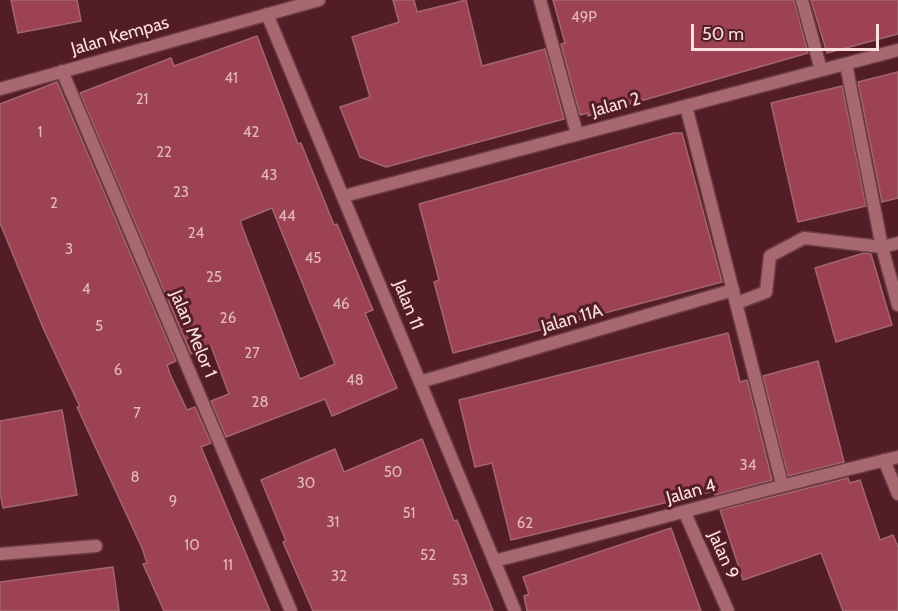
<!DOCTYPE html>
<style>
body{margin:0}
#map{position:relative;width:898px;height:611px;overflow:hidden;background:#531d27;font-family:Cabin,sans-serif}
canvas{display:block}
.scale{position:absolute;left:691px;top:24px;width:188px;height:27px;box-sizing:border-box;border:3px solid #fadee0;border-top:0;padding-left:8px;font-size:18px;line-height:21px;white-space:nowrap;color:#fadee0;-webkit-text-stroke:4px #531d27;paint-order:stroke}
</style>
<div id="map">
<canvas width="898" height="611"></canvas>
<div class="scale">50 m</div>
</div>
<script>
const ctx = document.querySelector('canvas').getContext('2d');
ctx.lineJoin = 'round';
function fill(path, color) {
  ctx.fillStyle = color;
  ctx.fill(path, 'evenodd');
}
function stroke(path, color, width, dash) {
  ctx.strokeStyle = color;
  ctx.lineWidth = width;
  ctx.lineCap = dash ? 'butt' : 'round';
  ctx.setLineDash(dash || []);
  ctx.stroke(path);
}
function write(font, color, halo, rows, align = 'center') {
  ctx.font = font + ' Cabin,sans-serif';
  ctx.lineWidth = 6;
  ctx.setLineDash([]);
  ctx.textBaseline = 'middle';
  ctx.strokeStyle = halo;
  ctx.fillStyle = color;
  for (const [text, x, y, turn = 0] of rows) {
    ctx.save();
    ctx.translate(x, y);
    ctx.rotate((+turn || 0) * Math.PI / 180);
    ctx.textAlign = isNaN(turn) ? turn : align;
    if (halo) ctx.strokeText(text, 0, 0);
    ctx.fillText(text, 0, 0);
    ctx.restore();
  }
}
const building = new Path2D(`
 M11 0H77L81 21 18 33Z
 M393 0H414L417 12 466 0 482 66 545 49 564 119 386 167 360 157 340 107 370 97 352 37 399 22Z
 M553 0H794L808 53 588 116V113L580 115 561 44 565 43Z
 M811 0H898V34L827 53Z
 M257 36 298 144 301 143 334 225 337 224 373 310 365 313 397 388 332 416 325 399 226 437 211 401 229 394 211 346 191 354 80 93 171 58 174 66ZM272 208 335 364 300 379 240 221Z
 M898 72V198L882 202 858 82Z
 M57 82 176 361 167 365 170 374 187 410 195 407 211 443 201 447 270 611H164L143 564 147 563 142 548 77 407H80L44 330 0 223V104Z
 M842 86 866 206 798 222 771 103Z
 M674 133H682L722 282 453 353 434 282 439 280 419 204Z
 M864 253 871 254 892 325 836 342 815 268Z
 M728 333 740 382 747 380 772 480 715 495 714 491 511 540 492 463 475 467 459 400Z
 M818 361 844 462 788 476 763 376Z
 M62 410 77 495 3 508 0 493V421Z
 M422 439 454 521 457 520 493 611H313L283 542 286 541 261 480 335 449 344 472Z
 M848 478 850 483 860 480 880 540 893 535 898 547V611H843L821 553 743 580 720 510Z
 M671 528 701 611H527L524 596 529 594 523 577Z
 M113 567 119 611H0V582Z`);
const lane = new Path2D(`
 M540 0 577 134
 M802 0 821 70
 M846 64 882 247 898 305
 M686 106 782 484
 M737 303 766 292 770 256 804 238 882 247`);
const street = new Path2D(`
 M267 14 515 611
 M62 71 291 611
 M0 89 319 0
 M344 196 898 50
 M882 247 898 243
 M420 382 733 290
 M884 460 898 494
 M685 513 728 611
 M0 554 96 546
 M494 561C629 527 763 489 898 457`);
const numberNames = [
 ["49P",584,18],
 ["41",231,79],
 ["21",142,100],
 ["1",40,133],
 ["42",251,133],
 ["22",164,153],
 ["43",269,176],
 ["23",181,193],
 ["2",54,204],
 ["44",287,217],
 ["24",196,234],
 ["3",69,250],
 ["45",313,259],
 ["25",214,278],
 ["4",86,290],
 ["46",341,305],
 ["26",228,319],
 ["5",99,327],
 ["27",252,354],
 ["6",118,371],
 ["48",355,381],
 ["28",260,403],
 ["7",137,414],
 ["34",748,466],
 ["50",393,473],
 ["8",135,478],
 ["30",306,484],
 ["9",173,502],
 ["51",409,514],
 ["31",333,523],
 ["62",525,524],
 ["10",192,546],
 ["52",428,556],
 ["11",228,566],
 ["32",339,577],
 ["53",460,581]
];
const streetNames = [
 ["Jalan Kempas",120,36,-16],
 ["Jalan 2",616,105,-15],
 ["Jalan 11",408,305,68],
 ["Jalan 11A",572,319,-16],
 ["Jalan Melor 1",193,334,67],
 ["Jalan 4",691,492,-16],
 ["Jalan 9",723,555,66]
];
fill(building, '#9d4252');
stroke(building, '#a3666e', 1.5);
stroke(lane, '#6e3c45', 15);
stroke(street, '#6e3c45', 15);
stroke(lane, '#a86870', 12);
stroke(street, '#a86870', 12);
write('15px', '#e3b7bc', null, numberNames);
write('18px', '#fadee0', '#531d27', streetNames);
</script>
